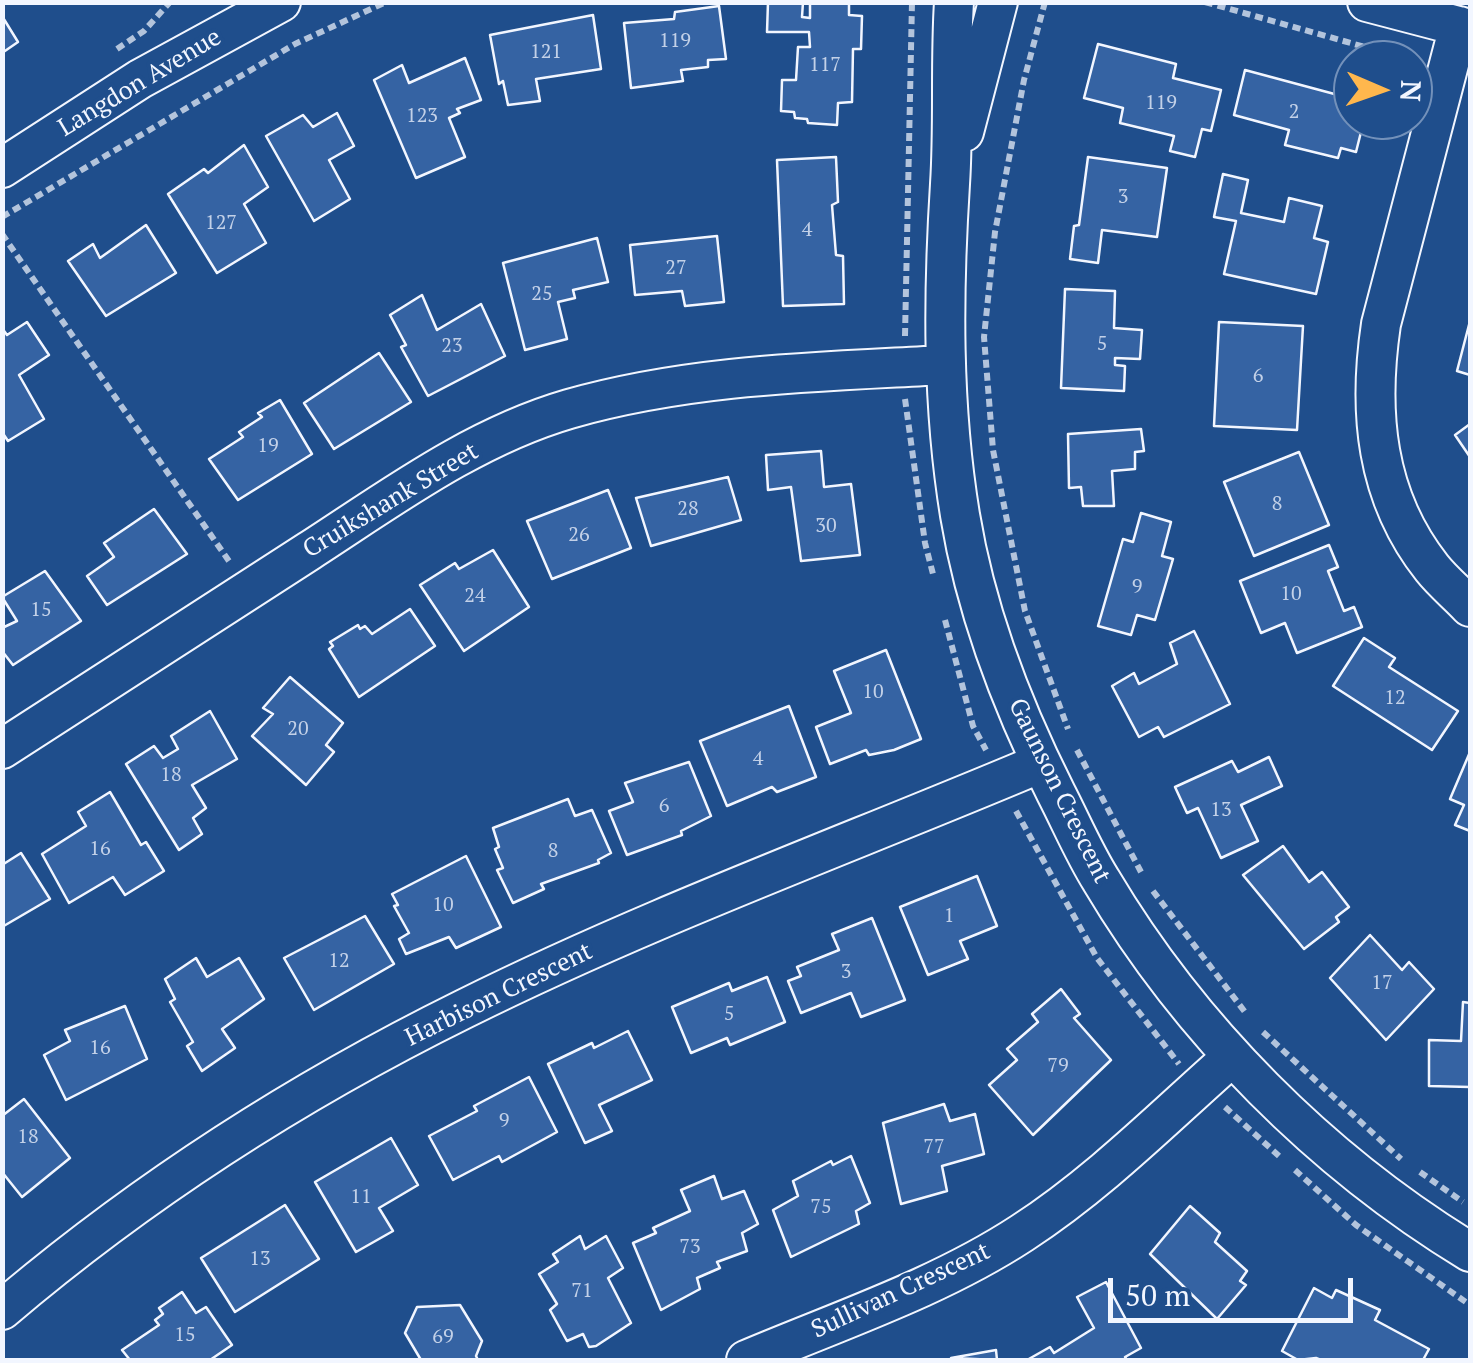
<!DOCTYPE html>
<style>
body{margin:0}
#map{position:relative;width:1473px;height:1363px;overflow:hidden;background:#1f4e8c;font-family:"PT Serif",serif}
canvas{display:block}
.frame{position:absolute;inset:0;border:5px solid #f2f6ff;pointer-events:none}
.north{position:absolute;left:1333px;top:40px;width:100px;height:100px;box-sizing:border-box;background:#1f4e8c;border:2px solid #7391ba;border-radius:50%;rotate:92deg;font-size:28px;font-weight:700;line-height:40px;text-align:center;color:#f2f6ff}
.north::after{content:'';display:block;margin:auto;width:35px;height:45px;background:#ffb74d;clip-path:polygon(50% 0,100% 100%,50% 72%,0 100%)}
.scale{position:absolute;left:1108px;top:1278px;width:245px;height:45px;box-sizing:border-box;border:5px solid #f2f6ff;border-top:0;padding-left:12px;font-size:30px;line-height:35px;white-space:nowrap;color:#f2f6ff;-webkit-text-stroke:8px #1f4e8c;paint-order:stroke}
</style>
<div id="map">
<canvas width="1473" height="1363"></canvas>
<div class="frame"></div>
<div class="north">N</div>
<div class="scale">50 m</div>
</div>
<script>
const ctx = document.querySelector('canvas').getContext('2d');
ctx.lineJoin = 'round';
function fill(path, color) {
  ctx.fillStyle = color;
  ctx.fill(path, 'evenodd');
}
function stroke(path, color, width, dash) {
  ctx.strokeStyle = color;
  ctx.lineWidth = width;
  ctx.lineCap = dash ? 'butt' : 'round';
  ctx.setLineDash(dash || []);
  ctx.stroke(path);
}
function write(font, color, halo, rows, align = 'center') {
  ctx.font = font + ' "PT Serif",serif';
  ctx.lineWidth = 8;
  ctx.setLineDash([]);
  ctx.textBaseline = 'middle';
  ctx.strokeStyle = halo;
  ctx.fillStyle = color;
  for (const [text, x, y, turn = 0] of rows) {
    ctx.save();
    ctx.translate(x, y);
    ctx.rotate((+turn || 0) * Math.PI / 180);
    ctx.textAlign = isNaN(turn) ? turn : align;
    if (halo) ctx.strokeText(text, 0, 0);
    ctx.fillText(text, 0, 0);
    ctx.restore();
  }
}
const building = new Path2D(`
 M768 2H803L802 17 810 18V2H849V15L862 16 861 49H853L852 102 838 103 837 125 808 123 807 119 795 118 794 112 781 111 782 80H796L798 47H810L809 32H767Z
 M719 6 726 59 708 60V67L681 70 683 81 631 88 624 23 674 19 675 12Z
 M593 15 601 69 536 79 540 101 508 105 503 81 499 84 490 35Z
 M2 16 18 42 2 53Z
 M1098 44 1176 64 1173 78 1221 90 1211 131 1202 129 1195 157 1170 151 1174 136 1120 123 1123 108 1084 98Z
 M465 58 481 100 457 109 460 113 449 118 465 157 416 178 374 80 402 65 409 83Z
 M1245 70 1353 99V120H1364L1356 152 1341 148 1338 158 1285 145 1289 130 1234 115Z
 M337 113 354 146 329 160 350 199 314 221 266 136 303 115 313 127Z
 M244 145 268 187 244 204 266 243 217 273 168 194 204 169 208 173Z
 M836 157 838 202 832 205 836 255 843 256 844 304 783 306 777 160Z
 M1088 157 1167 168 1157 237 1102 230 1098 263 1070 259 1074 226 1079 225Z
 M1223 174 1248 180 1241 213 1284 222 1289 198 1322 206 1314 238 1328 242 1316 294 1224 274 1236 221 1214 217Z
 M146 225 176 273 106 316 68 261 93 244 100 258Z
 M717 236 724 302 685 306 682 291 635 295 630 245Z
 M597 238 608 282 573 290 575 298 558 302 567 339 525 350 503 263Z
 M1065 289 1115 291 1114 328 1142 330 1140 359 1115 358V365L1125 366 1124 391 1061 388Z
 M422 295 437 330 481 304 505 356 428 396 401 347 406 345 390 315Z
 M1470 321V375L1457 371Z
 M27 322 49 355 19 375 44 419 8 441 2 432V328L7 335Z
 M1219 322 1303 326 1297 430 1214 426Z
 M379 353 411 402 334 449 304 403Z
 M280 400 312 454 238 500 209 459 243 437 239 432 262 417 258 413Z
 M1470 424V457L1455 435Z
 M1141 429 1144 451 1135 452V469L1112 471 1114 506H1083L1081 487 1069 488 1068 434Z
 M821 451 824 487 851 484 860 555 801 561 791 487 768 490 766 455Z
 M1299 452 1329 525 1254 556 1224 482Z
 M728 477 741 520 651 546 636 498Z
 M608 490 631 548 552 579 527 521Z
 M154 509 187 554 107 605 87 576 114 557 104 543Z
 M1141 513 1171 522 1162 556 1173 559 1155 620 1137 615 1131 635 1098 626 1123 539 1133 542Z
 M1329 545 1338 567 1328 571 1344 611 1354 607 1362 627 1297 653 1285 623 1261 633 1240 581Z
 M493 550 529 607 464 651 420 585 455 563 459 569Z
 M45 571 81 621 13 665 2 651V628L17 621 2 597Z
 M410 609 435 646 359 697 329 649 333 646 330 642 358 625 360 629 365 626 372 634Z
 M1194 631 1230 704 1164 737 1158 727 1139 737 1112 686 1134 673 1139 684 1177 664 1170 643Z
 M1364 638 1395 658 1389 667 1458 711 1432 750 1333 686Z
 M886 650 921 739 894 750 869 755 866 750 830 764 816 727 851 713 834 671Z
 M290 677 343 723 326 745 334 752 306 785 252 736 273 714 263 708Z
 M789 706 816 777 777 792 772 787 727 806 700 741Z
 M210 711 237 759 192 785 206 808 193 818 202 834 179 850 126 764 154 746 163 758 178 749 171 736Z
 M1470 752V831L1455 825 1464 805 1450 799Z
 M1269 757 1282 786 1241 805 1258 841 1221 858 1198 808 1187 813 1175 787 1232 761 1238 772Z
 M689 762 711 816 681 831 682 835 627 855 609 811 633 802 625 783Z
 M110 792 141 845 146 842 164 871 125 895 113 877 69 903 42 854 86 826 78 812Z
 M568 799 575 816 592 810 611 853 598 860 599 863 541 884 544 889 513 903 497 870 503 868 495 849 499 847 493 828Z
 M1283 846 1309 882 1322 872 1349 907 1336 917 1339 922 1304 949 1243 875Z
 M21 853 50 899 2 927V865Z
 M466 856 501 927 456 948 449 937 406 954 399 939 409 933 394 906 398 905 392 894Z
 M977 876 997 926 960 941 968 959 928 975 900 907Z
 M365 916 394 964 314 1010 284 958Z
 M872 918 905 1000 861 1017 851 993 801 1013 788 981 801 976 797 967 839 950 832 934Z
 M1370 935 1402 970 1409 962 1434 989 1386 1040 1330 978Z
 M196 958 207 977 239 958 264 999 222 1029 235 1048 202 1071 187 1046 193 1042 170 1002 175 999 165 979Z
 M767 977 785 1022 730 1045 727 1038 691 1053 672 1007 729 983 732 991Z
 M1061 989 1080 1014 1074 1018 1111 1060 1033 1135 989 1085 1017 1060 1007 1049 1038 1022 1032 1014Z
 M1463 1002 1470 1003V1087L1429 1086V1040L1461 1041Z
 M125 1006 147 1059 66 1100 44 1055 70 1041 65 1030Z
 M628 1031 652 1080 599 1105 612 1131 585 1143 548 1064 592 1043 594 1048Z
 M529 1077 557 1132 502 1162 499 1156 453 1180 429 1136 477 1111 474 1106Z
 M24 1099 70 1158 22 1197 2 1172V1116Z
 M944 1104 950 1121 975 1114 984 1154 942 1166 947 1191 901 1204 883 1123Z
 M391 1138 418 1185 379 1208 393 1231 356 1252 315 1182Z
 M851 1156 870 1203 856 1211 859 1224 791 1257 773 1210 798 1196 793 1181 831 1161 833 1165Z
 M714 1176 722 1199 744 1191 758 1224 742 1233 747 1251 717 1262 720 1268 697 1278 700 1289 661 1310 633 1243 656 1233 653 1228 690 1211 681 1190Z
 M285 1205 319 1259 235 1312 201 1258Z
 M1190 1206 1220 1233 1215 1242 1247 1271 1240 1281 1246 1285 1217 1319 1150 1254Z
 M580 1236 585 1249 606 1236 623 1268 608 1278 631 1323 596 1346 589 1347 583 1334 567 1341 550 1310 557 1304 539 1274 558 1262 553 1254Z
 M1106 1282 1141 1348 1125 1357 1127 1360H1027L1050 1347 1054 1353 1094 1328 1077 1297Z
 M1314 1288 1332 1298 1336 1290 1380 1310 1375 1320 1429 1349 1423 1360H1321L1316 1358 1298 1360 1282 1351Z
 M182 1292 196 1313 206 1307 232 1345 210 1360H130L122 1350 159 1325 155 1320 163 1314 159 1308Z
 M460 1305 482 1341 476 1356 478 1360H421L405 1333 417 1307Z
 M996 1350 997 1360 951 1358Z`);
const path = new Path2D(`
 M1045 2 1024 80 995 232 984 337 993 450 1025 611 1068 729
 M1205 2 1411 60
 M117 49 144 31 170 2
 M2 217 295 44 386 2
 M2 234 231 564
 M905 336 912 2
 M905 399 925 543 934 578
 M945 620 973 726 986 750
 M1077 750 1141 872
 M1016 811 1097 958 1179 1064
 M1153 891 1245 1012
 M1263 1032 1401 1159
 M1225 1107 1279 1156
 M1295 1170 1356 1225 1470 1305
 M1420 1172 1463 1202`);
const minor = new Path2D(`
 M954 2C950 63 954 123 950 184 943 295 942 405 960 515 976 612 1012 706 1056 793 1071 822 1084 853 1101 880 1190 1030 1322 1162 1470 1252
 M1367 2 1470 29
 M1459 26 1381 324C1368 411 1375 496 1432 568 1443 582 1458 594 1470 607
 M964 132 998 2
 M2 168 140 79 281 2
 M2 749C105 683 207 617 309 551 391 498 473 437 569 409 692 374 818 372 945 365
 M2 1310C142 1191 300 1090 464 1009 651 916 849 844 1041 763
 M746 1360C838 1321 938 1288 1022 1233 1099 1183 1164 1117 1232 1057`);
const numberNames = [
 ["119",675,41],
 ["121",546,52],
 ["117",825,65],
 ["119",1161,103],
 ["2",1294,112],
 ["123",422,116],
 ["3",1123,197],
 ["127",221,223],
 ["4",807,230],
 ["27",676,268],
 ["25",542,294],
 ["5",1102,344],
 ["23",452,346],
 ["6",1258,376],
 ["19",268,446],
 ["8",1277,504],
 ["28",688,509],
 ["30",826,526],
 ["26",579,535],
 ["9",1137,587],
 ["10",1291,594],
 ["24",475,596],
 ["15",41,610],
 ["10",873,692],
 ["12",1395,698],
 ["20",298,729],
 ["4",758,759],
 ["18",171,775],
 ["6",664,806],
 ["13",1221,810],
 ["16",100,849],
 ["8",553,851],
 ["10",443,905],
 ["1",949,916],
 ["12",339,961],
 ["3",846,972],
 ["17",1382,983],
 ["5",729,1014],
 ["16",100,1048],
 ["79",1058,1066],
 ["9",504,1121],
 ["18",28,1137],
 ["77",934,1147],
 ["11",361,1197],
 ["75",821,1207],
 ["73",690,1247],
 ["13",260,1259],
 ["71",582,1291],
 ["15",185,1335],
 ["69",443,1337]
];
const streetNames = [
 ["Langdon Avenue",140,83,-31],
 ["Cruikshank Street",391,501,-31],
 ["Gaunson Crescent",1059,791,64],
 ["Harbison Crescent",499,995,-26],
 ["Sullivan Crescent",901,1291,-25]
];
fill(building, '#3563a3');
stroke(building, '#f2f6ff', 2.5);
stroke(minor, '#f2f6ff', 42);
stroke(path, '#b3c4dc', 6, [8, 5]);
stroke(minor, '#1f4e8c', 38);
write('20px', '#c3d1e8', null, numberNames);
write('25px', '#f2f6ff', '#1f4e8c', streetNames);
</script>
